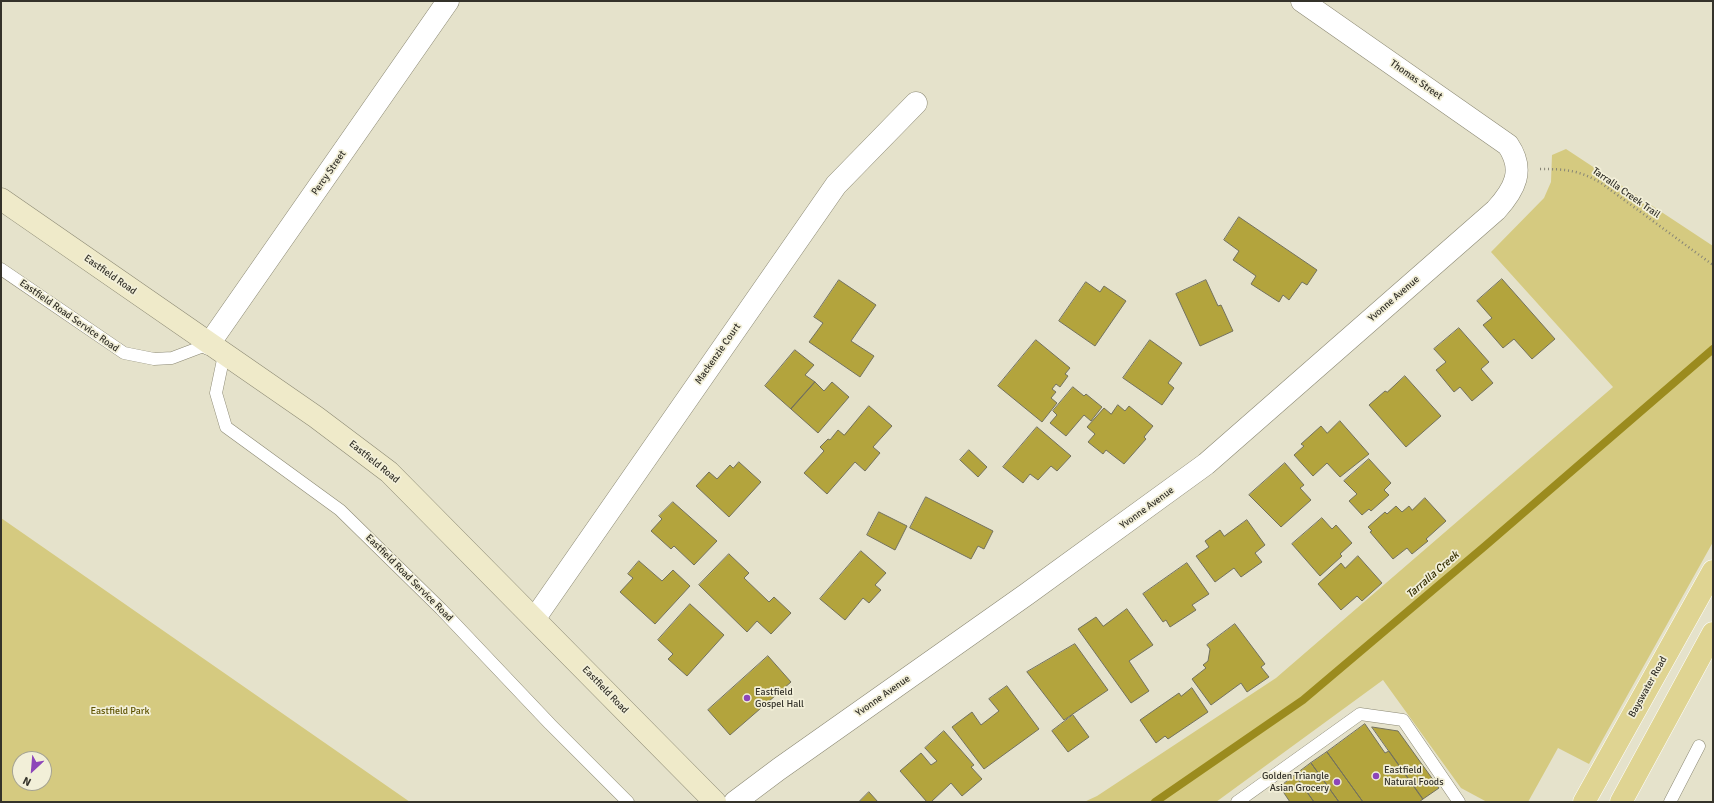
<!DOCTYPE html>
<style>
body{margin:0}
#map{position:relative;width:1714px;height:803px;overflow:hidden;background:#e5e2cb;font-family:Signika,sans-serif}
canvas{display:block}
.frame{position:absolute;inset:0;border:2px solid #34322a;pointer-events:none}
.north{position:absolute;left:12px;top:751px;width:40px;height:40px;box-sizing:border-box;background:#f2efd8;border:1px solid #a6a392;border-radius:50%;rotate:206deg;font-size:11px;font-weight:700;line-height:16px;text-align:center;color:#34322a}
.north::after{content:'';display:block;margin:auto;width:14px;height:18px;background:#8d46b9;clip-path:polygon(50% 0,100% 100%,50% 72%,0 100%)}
</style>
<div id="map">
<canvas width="1714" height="803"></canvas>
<div class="frame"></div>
<div class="north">N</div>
</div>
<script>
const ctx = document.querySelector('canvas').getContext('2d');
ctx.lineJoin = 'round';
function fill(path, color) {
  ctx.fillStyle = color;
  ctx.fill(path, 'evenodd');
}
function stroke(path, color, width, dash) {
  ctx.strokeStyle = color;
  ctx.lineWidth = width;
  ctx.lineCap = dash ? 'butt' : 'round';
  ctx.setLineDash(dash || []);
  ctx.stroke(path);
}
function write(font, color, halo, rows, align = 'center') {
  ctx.font = font + ' Signika,sans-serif';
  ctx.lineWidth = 3.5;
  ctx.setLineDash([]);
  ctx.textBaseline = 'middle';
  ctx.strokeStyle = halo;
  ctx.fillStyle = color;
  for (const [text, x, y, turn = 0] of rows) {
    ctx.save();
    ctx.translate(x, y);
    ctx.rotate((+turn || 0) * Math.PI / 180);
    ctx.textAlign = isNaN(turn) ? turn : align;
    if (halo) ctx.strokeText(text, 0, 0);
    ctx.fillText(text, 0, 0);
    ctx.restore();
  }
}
const green = new Path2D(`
 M1566 149 1713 246V542L1589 764 1558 748 1528 802H1487L1461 788 1383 680 1216 802H1084L1097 796 1276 678 1613 387 1491 252 1544 198 1551 182 1552 155Z
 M1 518 410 802H1ZM20 759H44V783H20Z`);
const stream = new Path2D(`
 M1155 802 1303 700 1485 546 1713 349`);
const building = new Path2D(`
 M1239 217 1317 270 1307 285 1302 282 1289 300 1283 295 1279 302 1251 284 1256 276 1233 260 1239 251 1224 240Z
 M1502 279 1555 339 1532 359 1514 339 1503 348 1483 325 1492 318 1477 301Z
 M839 280 876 305 851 341 874 356 860 377 809 342 823 323 814 317Z
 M1206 280 1218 306 1221 305 1233 331 1200 346 1176 294Z
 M1086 282 1100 292 1104 286 1126 301 1095 346 1059 321Z
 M1459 328 1489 362 1481 369 1493 383 1472 401 1460 387 1454 392 1436 370 1446 362 1434 349Z
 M1036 340 1070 368 1065 374 1068 376 1060 387 1056 384 1052 389 1056 392 1051 398 1057 403 1042 422 998 386Z
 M1150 340 1182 363 1168 383 1174 388 1162 405 1123 378Z
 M795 350 814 365 805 375 815 382 791 409 765 386Z
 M1405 376 1441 416 1406 447 1369 405 1385 391 1387 392Z
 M815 382 824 391 832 382 849 397 818 433 791 409Z
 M1073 387 1084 396 1086 394 1102 407 1091 421 1084 415 1066 436 1050 423 1057 415 1053 411Z
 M1118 405 1125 411 1129 406 1153 426 1144 437 1146 439 1124 464 1106 450 1103 454 1088 442 1095 434 1087 427 1104 408 1111 414Z
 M869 406 892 426 873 447 880 453 865 471 855 462 827 494 804 473 824 451 820 447 828 439 830 440 838 430 844 435Z
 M1340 421 1369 454 1340 477 1327 463 1313 476 1294 455 1304 446 1301 444 1321 426 1327 433Z
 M1037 427 1071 456 1057 471 1051 466 1038 480 1030 474 1023 483 1003 467Z
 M969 450 987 467 978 477 960 460Z
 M1369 459 1391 483 1384 490 1389 495 1371 511 1369 509 1362 515 1349 501 1357 494 1344 481Z
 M739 462 761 482 729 517 696 486 709 472 717 479 730 465 733 468Z
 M1285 463 1304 485 1300 488 1311 500 1281 527 1249 495Z
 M926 497 993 531 984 549 978 546 971 559 910 528Z
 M1425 498 1446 521 1426 539 1428 541 1412 554 1407 548 1393 559 1370 532 1372 531 1368 527 1385 512 1387 514 1396 506 1402 512 1409 506 1412 510Z
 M673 502 717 541 694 565 674 546 671 549 651 531 662 519 659 516Z
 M879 512 907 526 895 550 867 535Z
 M1322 518 1332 529 1336 525 1352 543 1340 554 1342 556 1320 576 1292 544Z
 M1247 520 1265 545 1255 553 1262 562 1241 577 1234 568 1215 582 1196 556 1209 547 1205 541 1220 530 1224 536Z
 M861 551 886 573 875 585 881 590 869 603 863 598 845 620 820 599Z
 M729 554 749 573 744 578 769 602 774 597 791 613 771 634 757 621 747 632 699 585Z
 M1358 556 1382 583 1362 601 1357 596 1341 610 1318 584 1341 563 1345 568Z
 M639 561 662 581 673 570 690 586 655 624 620 592 633 578 628 574Z
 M1187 563 1209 594 1192 605 1196 610 1170 627 1166 620 1163 622 1143 594Z
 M690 604 724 635 687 676 668 659 673 654 658 640Z
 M1127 609 1153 645 1129 661 1149 691 1131 703 1078 629 1096 617 1103 626Z
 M1235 624 1265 664 1261 667 1269 677 1247 692 1241 683 1211 705 1192 679 1206 668 1203 665 1208 661 1210 649 1207 645Z
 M1075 644 1108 690 1064 720 1027 672Z
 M768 656 791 682 730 735 708 710Z
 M1007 686 1039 729 984 769 952 727 972 712 981 725 999 711 989 699Z
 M1192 688 1208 712 1168 739 1165 736 1156 743 1140 720 1179 693 1181 696Z
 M1073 715 1089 737 1068 752 1052 731Z
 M1365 724 1385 753 1389 751 1423 799 1419 802H1363L1327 752Z
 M1372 727 1398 731 1439 788 1423 799Z
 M944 731 974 765 971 767 982 779 962 796 951 783 931 802H927L900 771 921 753 931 765 937 761 925 748Z
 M1327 752 1363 802H1339L1311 763Z
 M1311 763 1339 802H1314L1295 775Z
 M1295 775 1314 802H1290L1280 787Z
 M869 792 878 802H859Z`);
const path = new Path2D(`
 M1540 169C1565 169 1579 170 1601 183L1713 265`);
const service = new Path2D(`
 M1 269 124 353 154 359 172 358 209 344
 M224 355 216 393 226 427 340 510 441 609 550 724 628 802
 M1237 802 1360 714 1403 720 1459 802
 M1670 802 1699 746`);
const minor = new Path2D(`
 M209 344 448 1
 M535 618 836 185 916 103
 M735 802 779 769 1027 594 1206 464 1496 210C1515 189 1525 170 1508 145L1302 1`);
const secondary = new Path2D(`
 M1 199 316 417 389 472 715 802`);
const primary = new Path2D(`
 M1584 802 1713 571
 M1621 802 1713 633`);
const markers = [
 [747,698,4,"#8d46b9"],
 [1376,776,4,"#8d46b9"],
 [1337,782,4,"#8d46b9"]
];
const streetNames = [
 ["Thomas Street",1416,80,35],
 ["Percy Street",329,173,-55],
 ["Tarralla Creek Trail",1626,193,35],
 ["Eastfield Road",110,275,35],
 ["Yvonne Avenue",1394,299,-41],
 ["Eastfield Road Service Road",69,316,35],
 ["Mackenzie Court",718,354,-55],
 ["Eastfield Road",374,462,39],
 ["Yvonne Avenue",1147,508,-36],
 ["Eastfield Road Service Road",409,578,45],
 ["Bayswater Road",1648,687,-61],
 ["Eastfield Road",605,690,46],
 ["Yvonne Avenue",883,696,-35]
];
const poiNames = [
 ["Eastfield",755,692],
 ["Gospel Hall",755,704],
 ["Eastfield",1384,770],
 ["Natural Foods",1384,782],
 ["Golden Triangle",1329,776,"right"],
 ["Asian Grocery",1329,788,"right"]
];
const parkNames = [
 ["Eastfield Park",120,711]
];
const waterNames = [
 ["Tarralla Creek",1433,575,-41]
];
fill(green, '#d5ca80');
stroke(stream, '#9b8b1e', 8);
fill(building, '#b3a43d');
stroke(building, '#73715d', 1);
stroke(service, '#8b8873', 13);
stroke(minor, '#8b8873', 23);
stroke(secondary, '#8b8873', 23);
stroke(primary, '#fff', 23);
stroke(path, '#868475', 2.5, [1, 3]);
stroke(service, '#fff', 12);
stroke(minor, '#fff', 22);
stroke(secondary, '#efeac9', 22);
stroke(primary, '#dfd492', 22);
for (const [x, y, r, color] of markers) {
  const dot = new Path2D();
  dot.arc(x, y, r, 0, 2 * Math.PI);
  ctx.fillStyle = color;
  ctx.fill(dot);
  stroke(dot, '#f2efd8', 1.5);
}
write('10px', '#34322a', '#f2efd8', streetNames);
write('10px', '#34322a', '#f2efd8', poiNames, 'left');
write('10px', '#5e5300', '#f2efd8', parkNames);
write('italic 11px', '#352f02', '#f2efd8', waterNames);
</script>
